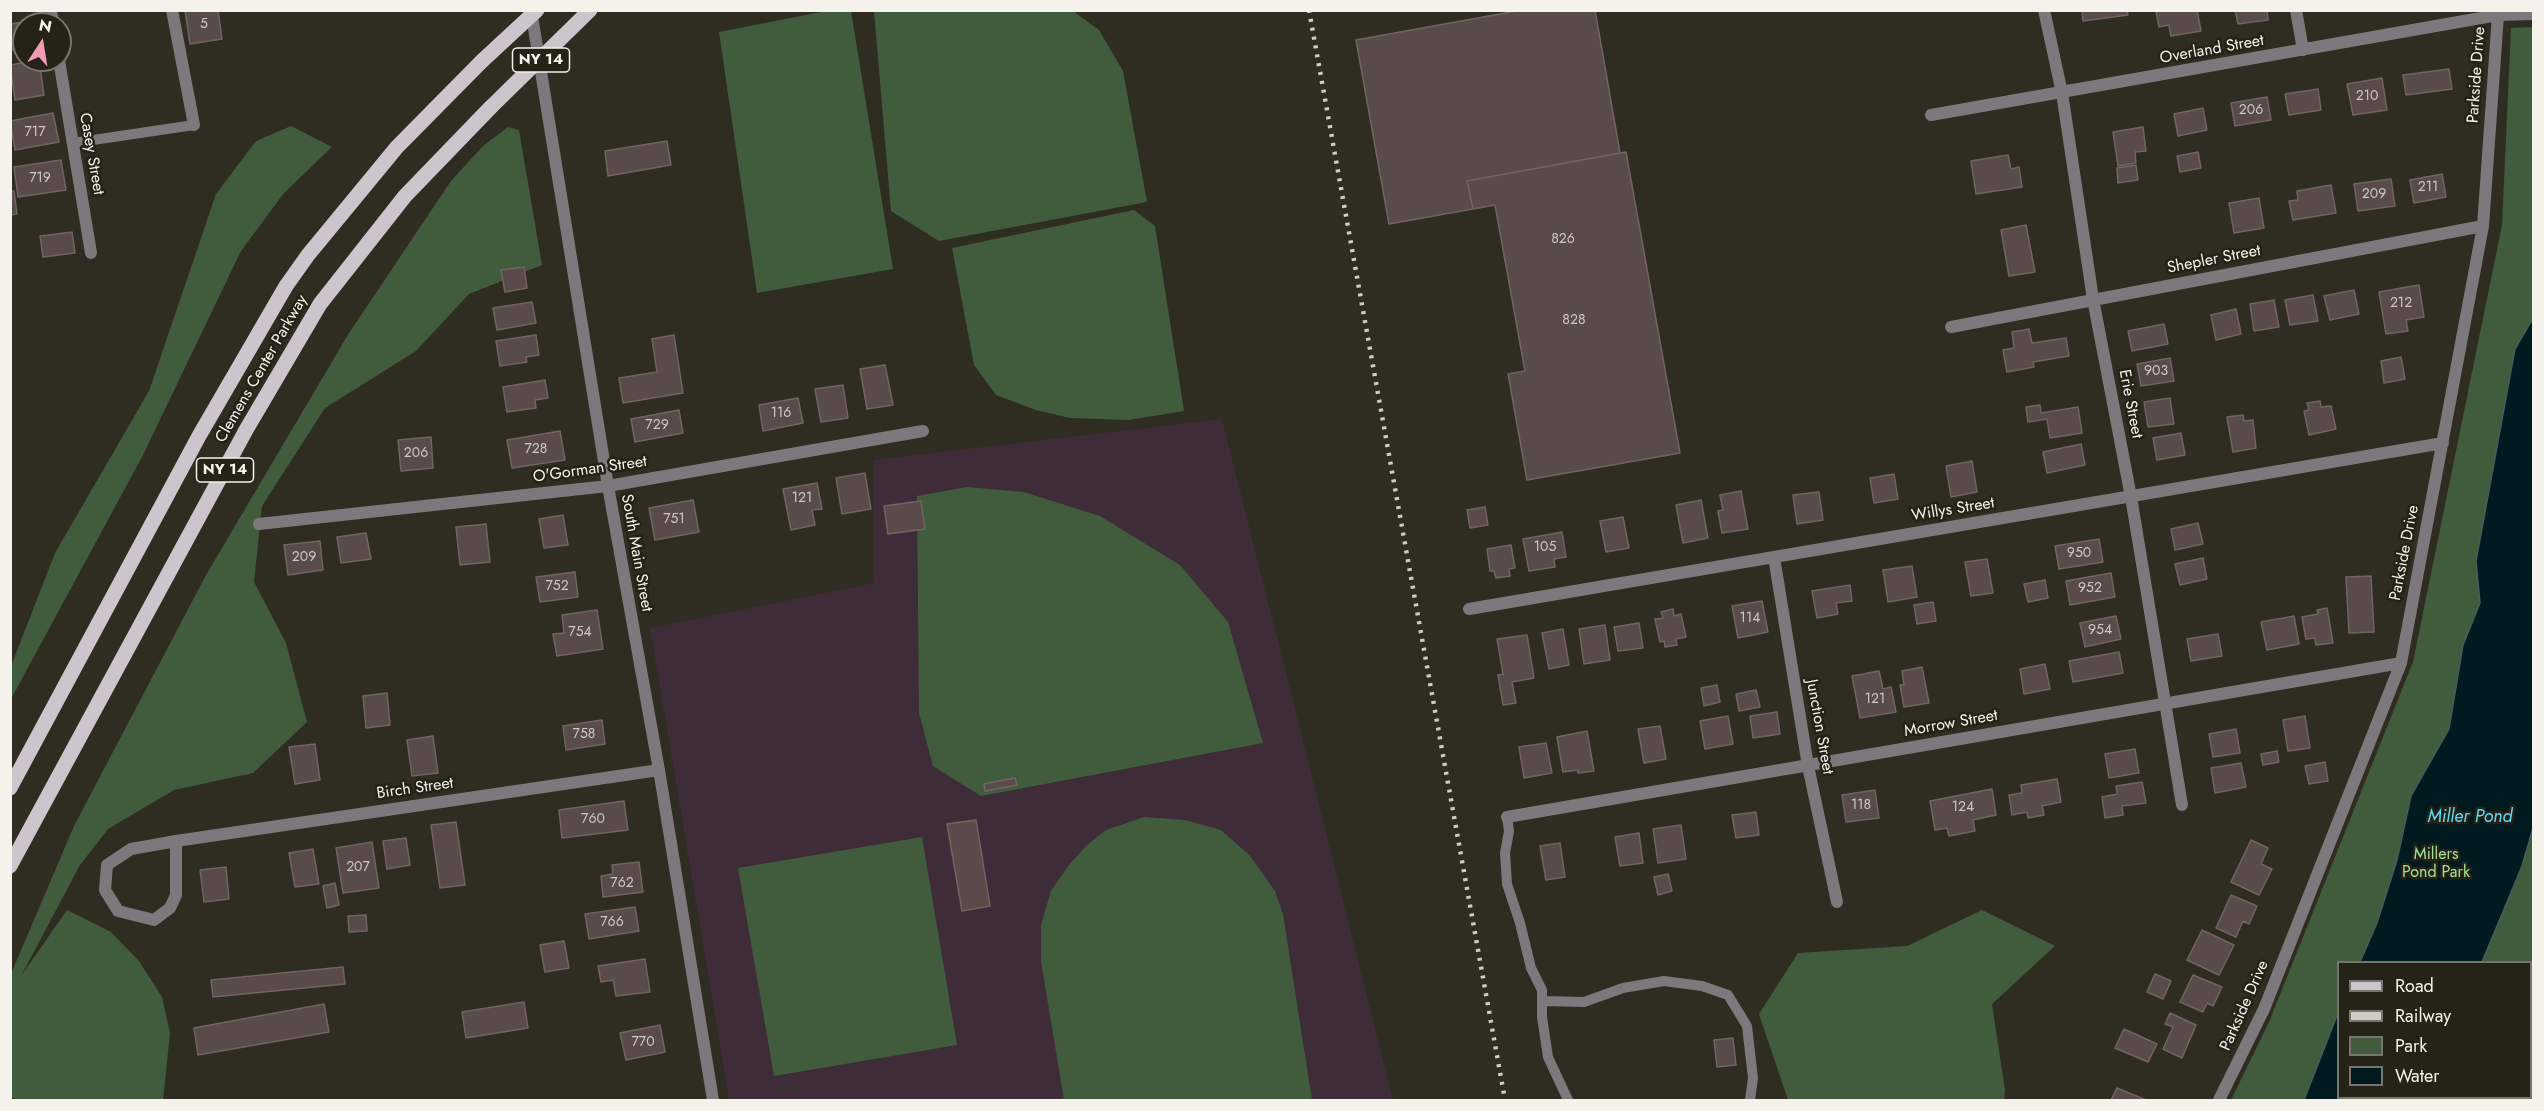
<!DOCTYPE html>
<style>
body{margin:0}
#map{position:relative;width:2544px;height:1111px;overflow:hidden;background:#2f2c22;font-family:Jost,sans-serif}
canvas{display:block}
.frame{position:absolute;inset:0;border:12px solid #f4f2eb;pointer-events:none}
.legend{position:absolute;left:2337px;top:961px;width:195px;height:138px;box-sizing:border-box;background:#252218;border:2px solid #78756c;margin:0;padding:8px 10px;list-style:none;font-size:18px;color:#f4f2eb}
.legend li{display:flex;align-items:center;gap:12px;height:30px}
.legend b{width:30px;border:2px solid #78756c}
.north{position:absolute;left:12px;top:12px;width:60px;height:60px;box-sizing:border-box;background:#252218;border:2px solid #78756c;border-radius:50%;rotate:12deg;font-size:16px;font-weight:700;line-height:24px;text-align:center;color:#f4f2eb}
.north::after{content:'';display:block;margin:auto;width:21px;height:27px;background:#f09ab5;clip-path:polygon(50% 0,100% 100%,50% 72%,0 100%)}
</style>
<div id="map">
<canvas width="2544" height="1111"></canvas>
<div class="frame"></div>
<ul class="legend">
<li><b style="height:8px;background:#cec4cc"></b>Road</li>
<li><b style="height:8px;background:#ceccc4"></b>Railway</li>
<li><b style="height:16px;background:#415c3c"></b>Park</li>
<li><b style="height:16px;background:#001a20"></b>Water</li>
</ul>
<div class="north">N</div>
</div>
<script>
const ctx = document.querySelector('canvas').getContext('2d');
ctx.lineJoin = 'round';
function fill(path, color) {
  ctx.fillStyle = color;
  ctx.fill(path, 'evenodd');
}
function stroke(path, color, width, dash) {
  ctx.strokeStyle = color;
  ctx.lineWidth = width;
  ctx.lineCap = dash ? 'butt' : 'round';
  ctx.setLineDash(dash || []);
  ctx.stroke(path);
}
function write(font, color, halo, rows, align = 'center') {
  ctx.font = font + ' Jost,sans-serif';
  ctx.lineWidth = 5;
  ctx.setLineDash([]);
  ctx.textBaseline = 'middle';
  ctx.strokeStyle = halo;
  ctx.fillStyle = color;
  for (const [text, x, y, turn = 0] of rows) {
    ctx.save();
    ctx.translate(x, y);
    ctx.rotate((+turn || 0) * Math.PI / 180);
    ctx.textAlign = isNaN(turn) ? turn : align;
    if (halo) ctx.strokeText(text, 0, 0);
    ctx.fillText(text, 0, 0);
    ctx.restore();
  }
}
const education = new Path2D(`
 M1222 419 1393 1100H729L650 628 874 583 873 460Z`);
const green = new Path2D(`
 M826 11H851L893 269 757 293 719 32Z
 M874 11H1073L1099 30 1123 71 1147 202 939 241 891 211Z
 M2533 27V1014L2531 1021 2530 962H2338V1098H2495L2493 1100H2231L2269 1022 2413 662 2502 225 2511 28Z
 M291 126 332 147 284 193 241 251 142 457 11 699V666L55 553 149 391 216 194 256 141Z
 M508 127 519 130 542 265 469 294 416 351 325 408 262 506 254 582 286 643 307 722 253 773 174 790 108 829 80 865 21 976 67 910 111 932 139 961 162 997 170 1033 163 1100H17L11 1097 10 976 74 826 206 575 349 333 451 181 483 146Z
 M1134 210 1155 226 1184 411 1128 420 1070 418 1036 410 996 395 974 365 952 248Z
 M967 487 1024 492 1100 516 1180 565 1228 622 1263 743 981 796 933 766 919 713 917 496Z
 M1144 817 1185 820 1221 830 1250 856 1275 891 1283 914 1312 1100H1064L1041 961V925L1051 891 1069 865 1087 845 1106 830Z
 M922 837 957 1045 774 1076 738 868Z
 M1982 910 2055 946 1992 1004 2005 1090 2004 1100H1788L1759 1014 1798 953 1907 946Z`);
const water = new Path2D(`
 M2533 318V828L2522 866 2482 962H2360L2377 923 2397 860 2411 796 2449 729 2463 645 2480 603 2476 561 2515 349Z
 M2338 1013V1098H2431L2429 1100H2304Z`);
const building = new Path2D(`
 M185 10H218L222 39 190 44Z
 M1522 10H1595L1620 153 1467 181 1473 209 1389 224 1356 40Z
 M2082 10H2127L2128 15 2083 21Z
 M2185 10H2197L2201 31 2171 36 2169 25 2159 27 2156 11Z
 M2235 10H2267L2268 20 2238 24Z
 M24 22V48L10 50V24Z
 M39 60 44 95 15 100 10 65Z
 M2449 69 2452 89 2406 95 2403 75Z
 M2382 78 2387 110 2353 115 2347 84Z
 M2318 89 2321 110 2289 115 2285 94Z
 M2267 97 2271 120 2235 126 2231 103Z
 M2203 108 2207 130 2178 136 2174 114Z
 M53 113 59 142 15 150 10 121Z
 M2143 127 2146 151 2135 152 2136 163 2118 166 2113 132Z
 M667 141 671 165 608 176 605 151Z
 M1626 152 1680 453 1527 480 1508 374 1525 371 1495 205 1473 209 1467 181Z
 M2198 152 2201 168 2180 172 2177 156Z
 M2008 155 2011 169 2019 167 2022 187 1976 194 1971 161Z
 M61 160 66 190 18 197 14 167Z
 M2136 165 2138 180 2118 183 2117 168Z
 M2442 174 2446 197 2414 203 2410 180Z
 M2391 179 2395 206 2358 211 2354 184Z
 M2331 185 2336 213 2293 220 2289 201 2298 200 2297 191Z
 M10 191H14L17 214 10 215Z
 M2259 198 2264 228 2234 233 2229 203Z
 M2026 225 2035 272 2009 276 2001 230Z
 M72 232 75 253 43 257 40 236Z
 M524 267 527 288 505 292 501 270Z
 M2419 285 2424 317 2406 320 2408 331 2386 334 2379 292Z
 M2354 290 2359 314 2330 320 2324 296Z
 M2313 295 2318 321 2290 325 2285 300Z
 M2274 300 2279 327 2254 331 2250 304Z
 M532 302 536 323 497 330 493 308Z
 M2236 309 2241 334 2216 340 2211 315Z
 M2164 324 2168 344 2132 351 2128 331Z
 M2029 329 2032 343 2066 338 2069 356 2033 362 2034 367 2007 372 2003 350 2014 348 2012 332Z
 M536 335 539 355 526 357 527 362 500 366 496 341Z
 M674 335 683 393 623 403 619 378 657 372 652 339Z
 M2401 357 2405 379 2384 383 2381 361Z
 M2170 358 2174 381 2141 386 2137 364Z
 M885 365 893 405 867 409 860 369Z
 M545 380 548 398 535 400 536 408 507 412 503 387Z
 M843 385 848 418 821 422 815 389Z
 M798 398 803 423 763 431 759 405Z
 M2170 398 2174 424 2148 427 2144 402Z
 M2320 401 2321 407 2331 406 2336 429 2309 435 2304 411 2309 410 2307 403Z
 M2040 405 2041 413 2078 407 2082 433 2050 438 2047 419 2028 422 2026 407Z
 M679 410 683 433 635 442 631 419Z
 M2243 415 2244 421 2253 420 2256 448 2233 452 2227 417Z
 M560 431 565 460 512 468 507 440Z
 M2181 433 2185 455 2157 460 2153 438Z
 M431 437 433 468 401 471 398 440Z
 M2081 444 2085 465 2047 473 2043 452Z
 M1972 461 1977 492 1951 497 1946 466Z
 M865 473 871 509 842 514 836 478Z
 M1894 474 1898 499 1874 503 1870 478Z
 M817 483 822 509 812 510 815 525 791 530 783 489Z
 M1741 491 1748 529 1722 533 1718 511 1723 510 1720 495Z
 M1819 492 1823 520 1797 524 1793 495Z
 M693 500 699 532 655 540 649 508Z
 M1701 500 1708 538 1683 543 1676 505Z
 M921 501 925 529 888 534 884 506Z
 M1485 507 1488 525 1470 528 1467 510Z
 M563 515 568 545 544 548 539 519Z
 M1623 517 1629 548 1606 552 1600 521Z
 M2198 523 2203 544 2175 550 2171 529Z
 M486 524 490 562 460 565 456 527Z
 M1562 532 1566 557 1554 559 1555 567 1529 571 1523 539Z
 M366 533 371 559 341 563 337 537Z
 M2099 539 2103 562 2059 569 2055 546Z
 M320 541 323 570 288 575 284 545Z
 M1511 545 1515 568 1509 569 1510 576 1496 578 1494 571H1490L1487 549Z
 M2203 558 2207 579 2180 585 2175 564Z
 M1987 559 1993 593 1971 596 1965 562Z
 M1912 566 1917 597 1888 602 1883 570Z
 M575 572 578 597 540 602 536 577Z
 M2111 573 2115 597 2070 605 2066 581Z
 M2371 576 2374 632 2349 633 2346 577Z
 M2045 580 2048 598 2028 602 2024 584Z
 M1850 585 1852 601 1836 603 1838 614 1817 618 1812 591Z
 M1762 601 1768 632 1738 638 1732 606Z
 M1933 602 1936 621 1917 624 1914 605Z
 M2327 608 2333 643 2316 645 2315 638 2306 639 2302 617 2318 614 2317 610Z
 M1673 609 1674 616 1681 614 1686 637 1676 639 1677 645 1665 647 1664 641 1660 642 1655 619 1663 618 1661 612Z
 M597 610 603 649 557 656 553 634 564 633 562 615Z
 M2116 616 2121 639 2085 647 2080 623Z
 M2294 616 2299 644 2267 650 2261 622Z
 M1639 623 1643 648 1618 651 1614 627Z
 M1605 625 1610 660 1584 664 1579 629Z
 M1563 629 1569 665 1549 669 1542 633Z
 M2218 634 2222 656 2191 661 2187 639Z
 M1527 635 1534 678 1512 682 1516 703 1503 705 1498 675 1503 674 1497 639Z
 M2119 652 2123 673 2073 682 2069 661Z
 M2045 664 2050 689 2024 694 2020 669Z
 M1922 667 1929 703 1904 707 1900 685H1904L1902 671Z
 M1879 671 1883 689 1891 687 1896 712 1860 718 1852 676Z
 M1717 685 1720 702 1704 706 1701 688Z
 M1756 690 1760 707 1739 711 1736 694Z
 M387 693 390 725 366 728 363 696Z
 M1777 712 1780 734 1753 738 1750 716Z
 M1728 716 1733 744 1705 749 1700 721Z
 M2305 716 2310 748 2288 751 2283 720Z
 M602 720 605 744 566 750 563 726Z
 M1660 726 1666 759 1644 763 1638 729Z
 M2236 729 2240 753 2213 757 2209 734Z
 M1587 731 1594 771 1578 773V770L1563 772 1557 737Z
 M433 736 438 773 412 776 407 740Z
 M1546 743 1552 773 1524 778 1519 747Z
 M315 744 320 780 295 784 289 747Z
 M2135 749 2139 773 2109 778 2105 754Z
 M2277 751 2279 762 2263 765 2261 754Z
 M2325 762 2328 781 2309 784 2305 766Z
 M2241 763 2246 787 2215 793 2211 768Z
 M1015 778 1017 785 985 791 984 784Z
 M2057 779 2061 802 2042 806 2044 815 2028 818 2027 812 2012 815 2009 795 2022 793 2021 785Z
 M2142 782 2146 803 2122 806 2123 815 2105 818 2102 797 2117 794 2116 786Z
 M1992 789 1996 815 1973 820 1975 831 1949 836 1947 828 1935 830 1930 801Z
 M1875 790 1879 818 1846 822 1842 795Z
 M624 801 628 830 562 838 559 810Z
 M1756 812 1759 835 1736 838 1732 815Z
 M976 820 990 906 962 911 947 824Z
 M456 822 465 885 440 888 431 825Z
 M1681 825 1686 859 1658 863 1653 829Z
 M1639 833 1643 863 1620 866 1615 837Z
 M406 838 410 865 387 869 383 841Z
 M2251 840 2268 848 2261 864 2272 869 2259 895 2231 882Z
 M372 842 379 888 343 893 336 848Z
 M1560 843 1565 877 1546 880 1540 846Z
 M313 849 319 884 295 887 289 853Z
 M639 862 643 892 603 897 601 876 613 874 612 865Z
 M226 867 229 899 204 902 200 870Z
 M1668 874 1672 891 1658 895 1654 877Z
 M335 883 339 905 327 908 323 886Z
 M2231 895 2257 906 2249 924 2243 921 2236 937 2216 928Z
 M635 907 639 931 589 939 585 914Z
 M366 915 367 931 349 932 348 916Z
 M2202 930 2234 945 2219 975 2187 960Z
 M564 941 569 968 545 972 540 945Z
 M645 959 650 992 616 996 613 980 601 982 598 966Z
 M343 967 345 984 213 997 211 980Z
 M2155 974 2171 981 2163 999 2147 992Z
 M2193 975 2222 987 2213 1006 2207 1003 2203 1012 2180 1002Z
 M524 1002 528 1028 466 1038 462 1012Z
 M324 1004 329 1032 198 1055 194 1028Z
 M2170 1013 2196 1025 2182 1058 2163 1049 2173 1027 2165 1024Z
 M660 1025 665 1052 626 1060 620 1033Z
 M2124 1029 2157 1044 2148 1062 2115 1048Z
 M1733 1038 1736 1065 1717 1067 1714 1040Z
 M2117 1088 2146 1100H2111Z`);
const service = new Path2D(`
 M73 143 194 125
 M1507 817 1509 831 1505 853 1507 884 1520 923 1531 968 1542 990V1017L1548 1057 1568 1100
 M1542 1001 1584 1002 1623 988 1664 981 1702 986 1728 995 1747 1026 1753 1078 1750 1100`);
const minor = new Path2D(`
 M51 10 53 24
 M172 10 194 125
 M2044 10 2062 93 2093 299 2131 497 2182 805
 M2296 10 2303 50
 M59 60 91 253
 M1931 115 2498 15 2534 14
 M1951 327 2483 226
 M259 524 608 486 923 431
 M1774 557 1808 766 1837 902
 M1469 609 2443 443
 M1507 817 2401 663
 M176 841V895L170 908 154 920 118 911 105 890 107 865 131 849 176 841 659 770
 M2530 978 2534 969
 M2219 1100 2264 1009 2401 663 2483 226 2498 15
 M2491 1100 2492 1098`);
const tertiary = new Path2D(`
 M531 10 608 486 659 770 713 1100`);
const primary = new Path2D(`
 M10 788 199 436 286 286 308 255 397 147 482 61
 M10 866 246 430 320 304 405 196 490 108`);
const rail = new Path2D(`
 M1309 10 1505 1100`);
const primaryBridge = new Path2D(`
 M482 61 537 10
 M490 108 590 10`);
const numberNames = [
 ["5",204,25],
 ["210",2367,97],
 ["206",2251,111],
 ["717",35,133],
 ["719",40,179],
 ["211",2428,188],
 ["209",2374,195],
 ["826",1563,240],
 ["212",2401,304],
 ["828",1574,321],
 ["903",2156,372],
 ["116",781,414],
 ["729",657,426],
 ["728",536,450],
 ["206",416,454],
 ["121",802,499],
 ["751",674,520],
 ["105",1545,548],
 ["950",2079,554],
 ["209",304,558],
 ["752",557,587],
 ["952",2090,589],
 ["114",1750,619],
 ["954",2100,631],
 ["754",580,633],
 ["121",1875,700],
 ["758",584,735],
 ["118",1861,806],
 ["124",1963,808],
 ["760",593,820],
 ["207",358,868],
 ["762",622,884],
 ["766",612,923],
 ["770",643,1043]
];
const shields = [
 [541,60,57],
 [225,470,57]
];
const shieldNames = [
 ["NY 14",541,60],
 ["NY 14",225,470]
];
const streetNames = [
 ["Overland Street",2212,50,-10],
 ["Parkside Drive",2477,75,-86],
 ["Casey Street",91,154,80],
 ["Shepler Street",2214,260,-11],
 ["Clemens Center Parkway",262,369,-60],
 ["Erie Street",2130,404,79],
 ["O'Gorman Street",590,470,-8],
 ["Willys Street",1953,510,-9],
 ["South Main Street",636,553,80],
 ["Parkside Drive",2405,553,-79],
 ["Morrow Street",1951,724,-10],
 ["Junction Street",1819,727,80],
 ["Birch Street",415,789,-8],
 ["Parkside Drive",2245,1006,-66]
];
const parkNames = [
 ["Millers",2436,855],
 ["Pond Park",2436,873]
];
const waterNames = [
 ["Miller Pond",2470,818]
];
fill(education, '#3e2d38');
fill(green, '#415c3c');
fill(water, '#001a20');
stroke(water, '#495b5d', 1.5);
fill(building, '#594b4a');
stroke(building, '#736464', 1.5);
stroke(service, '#7d787c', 10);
stroke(minor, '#7d787c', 12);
stroke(tertiary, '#7d787c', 12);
stroke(primary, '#cec4cc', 15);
stroke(rail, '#ceccc4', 4.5, [3, 6]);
stroke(primaryBridge, '#cec4cc', 15);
write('14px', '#cdc8c3', null, numberNames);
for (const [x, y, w] of shields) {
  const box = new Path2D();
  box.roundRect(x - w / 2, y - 12, w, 24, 4.5);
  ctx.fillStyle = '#252218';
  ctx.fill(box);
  stroke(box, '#f4f2eb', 1.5);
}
write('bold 15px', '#f4f2eb', null, shieldNames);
write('16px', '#f4f2eb', '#252218', streetNames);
write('16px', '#a2e096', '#252218', parkNames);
write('italic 18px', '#5eddfb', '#252218', waterNames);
</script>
